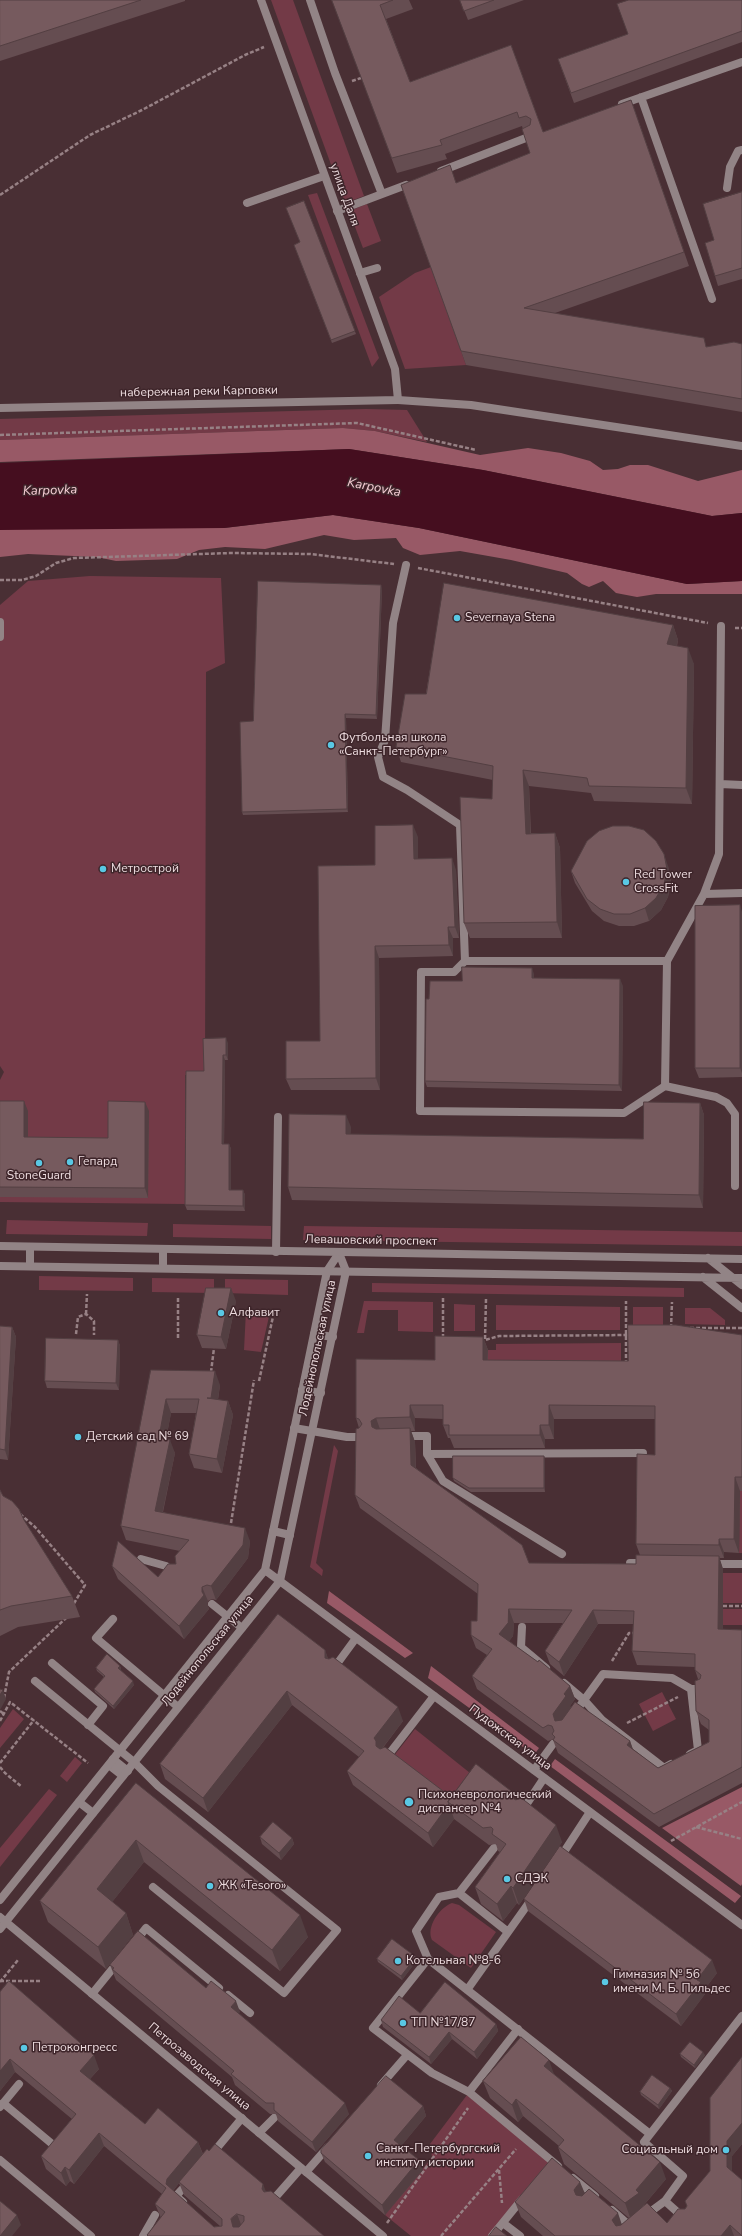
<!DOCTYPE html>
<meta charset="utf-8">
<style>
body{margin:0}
canvas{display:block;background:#492f34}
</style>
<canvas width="742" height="2236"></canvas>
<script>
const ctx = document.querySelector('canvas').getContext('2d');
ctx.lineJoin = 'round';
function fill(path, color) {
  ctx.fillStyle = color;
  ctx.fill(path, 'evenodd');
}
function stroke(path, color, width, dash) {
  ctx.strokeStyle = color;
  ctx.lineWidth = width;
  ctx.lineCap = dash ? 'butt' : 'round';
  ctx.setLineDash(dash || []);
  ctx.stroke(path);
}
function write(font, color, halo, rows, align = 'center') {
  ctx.font = font + ' "Nunito Sans",sans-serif';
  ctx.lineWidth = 3;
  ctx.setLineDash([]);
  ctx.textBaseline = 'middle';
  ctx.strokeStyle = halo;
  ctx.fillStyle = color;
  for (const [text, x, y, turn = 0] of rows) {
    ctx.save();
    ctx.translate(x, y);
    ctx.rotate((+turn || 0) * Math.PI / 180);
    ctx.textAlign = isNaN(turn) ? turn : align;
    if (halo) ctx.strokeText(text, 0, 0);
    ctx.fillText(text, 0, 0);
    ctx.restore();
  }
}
const green = new Path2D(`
 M271 0H293L364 196 345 203Z
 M317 193 379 358 372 367 308 195Z
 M367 204 381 241 363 248 349 211Z
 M431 267 466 365 405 369 379 297 415 273Z
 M366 409 407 410 427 442 375 431 343 428 0 440V419Z
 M90 576 221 578 225 663 206 672 205 1074 185 1075V1204L0 1202V1080L4 1072 0 1066V605L28 581Z
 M7 1220 148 1223 147 1236 6 1234Z
 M173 1224 271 1226V1239L173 1237Z
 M304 1226 742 1232V1246L303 1240Z
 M39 1276 133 1278V1291L39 1290Z
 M152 1278 214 1279V1293L152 1292Z
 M225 1279 288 1280V1295L225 1293Z
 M372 1283 684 1288V1297L372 1292Z
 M364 1301 433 1302V1332L398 1331V1310H368L364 1333H357Z
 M454 1304 475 1305V1331H454Z
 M496 1305 620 1307V1330H496Z
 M633 1307H663V1330H633Z
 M685 1308H710L725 1320V1325L685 1324Z
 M246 1311 270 1312 261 1352 244 1350Z
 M621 1343V1374L487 1373 488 1350H496V1344Z
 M334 1445 338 1451 316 1563 323 1570 322 1576 310 1567Z
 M740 1491H742V1553H739Z
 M723 1573H742V1603H723Z
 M723 1609H742V1625H723Z
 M662 1692 676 1719 653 1731 639 1704Z
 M13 1709 24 1719 0 1748V1728Z
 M415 1729 470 1773 449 1799 393 1757Z
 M75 1757 82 1763 67 1782 60 1776Z
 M49 1789 57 1795 0 1867V1848Z
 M452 1903 459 1905 496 1932 471 1968 432 1940C426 1927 439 1908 452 1903Z
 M467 2095 550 2161 489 2236H411L385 2215 432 2157 430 2144Z`);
const forest = new Path2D(`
 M343 428 375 431 480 455 528 448 561 453 590 461 603 470 618 469 630 465H648L698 481 742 470V513L712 516 483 470 349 449 0 462V440Z
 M333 515 419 528 687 584 742 581V594H656L637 597 616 593 603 581 589 587 582 584 567 573 511 560 460 551 420 555 403 548 396 538 354 540 324 535 265 549 225 547 199 550 177 559 116 561 97 557 28 554 0 557V528H224Z
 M329 1591 413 1653 405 1658 327 1603Z
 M431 1666 539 1748 534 1755 428 1678Z
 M555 1759 741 1896 735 1903 550 1766Z
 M742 1787V1884L741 1886 662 1828Z`);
const water = new Path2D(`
 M349 449 483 470 712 516 742 513V581L687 584 419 528 333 515 224 528 0 530V463Z`);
const path = new Path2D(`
 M352 81 361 78
 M0 195 90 135 142 110 245 55 264 47
 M0 435 357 423 476 450
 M418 568 708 623
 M0 580H22L36 576 56 563 74 558 232 553 310 554 394 564
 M735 628H742
 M443 1298V1340
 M486 1299 485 1340 499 1336 631 1335
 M86 1314 87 1294
 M671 1328 672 1302
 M690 1328H742
 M76 1334 78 1317 86 1314 94 1321V1335
 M178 1338V1296
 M626 1364V1301
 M211 1372 214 1348
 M259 1381 274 1312
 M20 1514 35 1527 85 1585 73 1605
 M231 1523 254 1380
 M723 1606H742
 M612 1661 629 1633H636
 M4 1698 9 1672 66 1618
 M0 1711 4 1714
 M0 1721 10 1702 88 1763
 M627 1723 678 1697
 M0 1763 34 1720
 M0 1767 5 1773 22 1787
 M696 1827 742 1839
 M671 1841 742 1802
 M0 1981H42
 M0 1982 18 1960
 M499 2170 502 2203
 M387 2223 468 2108
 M441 2236 516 2149`);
const service = new Path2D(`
 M310 0 335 73 382 194
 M641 97 712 299
 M622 104 742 62
 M441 171 531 136
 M727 188 730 167 738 151 742 150
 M247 203 324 176
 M337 211 406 185
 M360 273 377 268
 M398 400 471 405 742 446
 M406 565 393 623 385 740 378 757 383 777 407 790 460 825 465 961
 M0 622V637
 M720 784 742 785
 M704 894 742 893
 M667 961H465L454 972H421L420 1111 624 1113 665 1086 667 961 704 894 719 854 721 626
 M665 1086 716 1097 727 1103 735 1114V1186
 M276 1252 278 1117
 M30 1266V1247
 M163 1268V1249
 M314 1334 333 1337
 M302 1390 321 1393
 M294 1428 347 1437H361
 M404 1436H427V1454L443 1481 562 1554
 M427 1454 643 1453
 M273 1531 290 1535
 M141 1559 166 1566 174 1573
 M630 1563H645
 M711 1564H742
 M212 1604 242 1628
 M113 1619 96 1638 178 1707
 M522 1627 521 1647 546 1668
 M52 1663 103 1706 88 1725
 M334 1668 356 1638
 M35 1681 134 1762 158 1786 337 1930 284 1993 153 1887
 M564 1683 584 1700 602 1720 664 1768 671 1764
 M574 1714 603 1674 672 1678 691 1689H697
 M690 1754 698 1750 691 1689
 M386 1758 434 1696
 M113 1759 128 1771
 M109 1765 123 1776
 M534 1770 553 1744
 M79 1802 93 1813
 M522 1811 544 1778
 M494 1848 459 1893 439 1897 416 1931 428 1959 650 2134
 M560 1858 590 1812
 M459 1893 508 1932
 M135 1942 146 1928 219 1988
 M428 1959 373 2028 432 2073 469 2092
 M467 1990 533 1897
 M92 1994 118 1962
 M228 1995 250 2013
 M518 2029 469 2092 558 2166
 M381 2085 407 2055
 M3 2103 51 2143
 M0 2107 19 2084
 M259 2133 274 2118
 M212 2154 242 2118
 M0 2160 91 2236
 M306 2172 328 2147
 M573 2178 595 2196
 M272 2201 301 2168
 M183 2202 176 2196 188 2183
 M612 2210 631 2227
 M646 2215 665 2201
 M684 2218 665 2201 683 2176 644 2142 742 2016
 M503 2223 520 2236
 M143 2236 155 2215
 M492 2236 522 2199`);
const minor = new Path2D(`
 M0 408 398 400 395 369 261 0
 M265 1570 742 1925
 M0 1900 265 1570 327 1271 339 1253
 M0 1917 383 2236
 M0 1929 280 1581 346 1271 339 1253`);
const tertiary = new Path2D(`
 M0 1246 742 1259
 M708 1258 742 1285
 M0 1266 742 1278
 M703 1277 742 1308`);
const wall = new Path2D(`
 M0 0H185V1L0 61Z
 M332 0H409L413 9 386 19 410 82 511 45 543 132 631 100 689 266 555 313 708 347 742 344V412L466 365 401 185 456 183 530 153 522 126 445 154 447 159 397 173Z
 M460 0H524L468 20Z
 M742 0V42L574 103 558 59 628 34Z
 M742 192V279L718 286 715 276 714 240Z
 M304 201 356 334 332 343 294 245 300 242Z
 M382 589 377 719 346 718 348 812 243 815 242 812 253 721Z
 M673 625 678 640 677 646 694 664 692 804 594 801 591 793 529 786 531 833H555L560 848 562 938H470L464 923 492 799 493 780 401 762 396 747 426 694Z
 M418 837V859L456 870 459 938H453V956L379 958 380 1090H291L286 1079 320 1041 375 865Z
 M668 866 671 882 668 897 661 910 649 921 634 926H619L604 921 592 911 575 883 571 871Z
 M742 912V1077L699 1078 695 1068Z
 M534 974V978L623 986 622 1091 427 1087 425 1081 429 999 462 981Z
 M228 1043V1060H225L224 1144H229L231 1149V1190H243L245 1195V1211L187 1210 185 1205 204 1071Z
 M0 1101 28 1111V1137L108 1138 149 1111 148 1198 0 1197Z
 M700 1103 704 1115 703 1208 292 1200 288 1187 351 1127 350 1134 643 1139Z
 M236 1301 226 1349 202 1348 197 1335Z
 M0 1326 12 1327 16 1337 8 1460 0 1459Z
 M742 1335V1491H740L739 1553 724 1552V1558H719L723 1569V1629L742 1630V1783L659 1827 558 1753 553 1740 554 1739 548 1741 477 1689 472 1676 487 1655 476 1648 471 1635 477 1621 478 1594 360 1508 355 1495 359 1428 356 1418 435 1360 483 1337 488 1350V1360L628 1361ZM415 1418 443 1419V1425L448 1438H450L454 1448H545V1439H554V1419H655V1455L636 1544 640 1555 636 1564 529 1563 416 1468 415 1442 411 1431H415ZM514 1623H563L545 1651 550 1664 564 1676 598 1624H633L632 1651 637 1665 695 1667V1670L698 1679 696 1711 701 1724 709 1730V1742L658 1768 633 1750 630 1741 571 1708 570 1706 575 1699 570 1686 509 1641 513 1636Z
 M118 1340 120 1346 119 1390 47 1388 45 1381Z
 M151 1370 220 1385 218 1400 228 1401 233 1415 222 1473 194 1468 189 1454 196 1413H171L166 1439 175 1453 163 1512 250 1541 248 1558 216 1600 212 1599 208 1601 207 1604 209 1609 184 1639 118 1579 112 1566 158 1577 176 1564 180 1551 126 1540 121 1526Z
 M545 1459V1492H471L454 1481 453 1478Z
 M0 1490 3 1496 24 1520 72 1596 80 1617 18 1627 0 1636Z
 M325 1650 328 1659 403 1721 382 1749 451 1797 511 1791 514 1799 562 1842 519 1905 517 1903 503 1921 481 1904 475 1887 500 1852 498 1851 496 1844 489 1845 454 1819 433 1847 353 1785 347 1771 359 1757 292 1705 208 1812 165 1779 160 1764Z
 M120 1666 121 1669 120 1670 134 1685 114 1709 95 1692 94 1689 104 1677 97 1671 96 1668Z
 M136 1783 308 1937 280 1971 144 1862 112 1902 126 1913 133 1935 106 1969 48 1922 40 1901Z
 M260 1837 292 1838 294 1844 281 1860 262 1844Z
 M524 1899 717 1973 704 1990 705 1994 681 2026 528 1911Z
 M377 1959 417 1960 402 1980 378 1962Z
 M110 1965 206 1988 240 2012 238 2013 349 2114 316 2152 278 2121 276 2114H270L235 2085 232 2077 116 1980Z
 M0 1992 99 2069 90 2079 145 2124 198 2142 203 2154 266 2192 324 2236H147V2235L161 2218 155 2204 162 2194 104 2146 74 2184 70 2181 66 2186 46 2169 41 2156 72 2119 15 2072 0 2091ZM179 2183 184 2195 220 2226 214 2227 173 2191Z
 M420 2013 496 2024 498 2031 477 2059 452 2039 431 2064 383 2027 381 2020Z
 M680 2054 705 2055 695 2068 681 2057Z
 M742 2057V2144L732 2156V2172L742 2236H543L521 2217 515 2202 585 2193 622 2225 629 2218 564 2164 558 2147 559 2146 523 2116 518 2122 490 2098 483 2081 554 2074 666 2179 644 2205 667 2223 685 2209 710 2171Z
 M670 2088 672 2091 659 2109 641 2095 640 2092Z
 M423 2106 426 2116 401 2146 423 2170 385 2215 325 2162 321 2153Z`);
const shadedWall = new Path2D(`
 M381 585 382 589 377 719 376 715Z
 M673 625 678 640 673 660 667 644Z
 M688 648 694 664 692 804 686 788Z
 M345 714 346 718 348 812 347 809Z
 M523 770 529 786 531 849 526 834Z
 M413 825 418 837V870L414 859Z
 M555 833 560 848 562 938 557 922Z
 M664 854 668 866 671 882 668 897 661 910 649 921 645 908Z
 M452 858 456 870 459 938 455 927Z
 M740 905 742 912V1073L740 1068Z
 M448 927 453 938V956L449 945Z
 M375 946 379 958 380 1090 376 1078Z
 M532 968 534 974V985L532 978Z
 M620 979 623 986 622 1091 619 1085Z
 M226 1038 228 1043V1060L226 1055Z
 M223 1055 225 1060 224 1149 222 1144Z
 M24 1101 28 1111V1147L24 1137Z
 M145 1102 149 1111 148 1198 145 1188Z
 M700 1103 704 1115 703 1208 699 1195Z
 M346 1115 351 1127 350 1146 346 1134Z
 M229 1144 231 1149V1194L229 1190Z
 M243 1190 245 1195V1211L243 1206Z
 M231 1288 236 1301 226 1349 221 1337Z
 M12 1327 16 1337 8 1460 5 1450Z
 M483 1337 488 1350 487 1373 483 1360Z
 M118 1340 120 1346 119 1390 116 1383Z
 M215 1371 220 1385 216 1412 211 1398Z
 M166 1399 171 1413 164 1451 159 1437Z
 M228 1401 233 1415 222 1473 217 1459Z
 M410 1405 415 1418V1431L410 1417Z
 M549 1405 554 1419V1439L549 1425Z
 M376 1418 381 1432 372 1427 371 1421Z
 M540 1425 545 1439V1448L540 1435Z
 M410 1428 415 1442 416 1478 411 1465Z
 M170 1440 175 1453 160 1524 155 1511Z
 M544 1456 545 1459V1492L544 1488Z
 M735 1477 740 1491 739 1553 734 1539Z
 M245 1528 250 1541 248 1558 216 1600 211 1586Z
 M719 1539 724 1552V1558L719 1545Z
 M719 1556 723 1569V1642L718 1629Z
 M202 1587 208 1601 207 1604 209 1609 184 1639 179 1626 202 1592Z
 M509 1609 514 1623 513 1636 504 1648 499 1634Z
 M593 1610 598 1624 564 1676 559 1662Z
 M325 1650 330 1664 325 1658Z
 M120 1666 121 1669 119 1671 118 1668Z
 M133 1681 134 1685 114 1709 113 1706Z
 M570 1686 575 1699 570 1706 571 1709 558 1727 555 1721 553 1714 564 1694Z
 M3 1690 6 1699 0 1710V1695Z
 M287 1691 292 1705 208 1812 203 1798Z
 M398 1707 403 1721 380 1751 381 1760 374 1738Z
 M630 1741 635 1755 627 1745Z
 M449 1804 454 1819 433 1847 428 1833Z
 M556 1825 562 1842 519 1905 513 1888Z
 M292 1838 294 1844 281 1860 279 1853Z
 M136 1840 144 1862 105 1911 97 1889Z
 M511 1886 517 1903 503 1921 497 1904Z
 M126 1913 133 1935 106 1969 98 1947Z
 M300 1915 308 1937 280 1971 272 1950Z
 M416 1957 417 1960 402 1980 401 1976Z
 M712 1960 717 1973 704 1990 705 1994 681 2026 676 2014 697 1980Z
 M236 2001 240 2012 234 2018 231 2007Z
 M496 2024 498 2031 477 2059 474 2052Z
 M449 2032 452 2039 431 2064 429 2057Z
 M703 2052 705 2055 695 2068 694 2065Z
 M94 2055 99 2069 85 2084 80 2071Z
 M10 2059 15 2072 0 2091V2071Z
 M549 2060 555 2077 544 2066Z
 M670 2088 672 2091 659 2109 658 2105Z
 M516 2099 523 2116 518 2122 512 2105Z
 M345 2103 349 2114 316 2152 312 2142Z
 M423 2106 426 2116 398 2150 394 2140Z
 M742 2123V2144L732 2156V2182L727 2167V2141Z
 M99 2133 104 2146 74 2184 69 2170Z
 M198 2142 203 2155 179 2182V2183L172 2192 166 2184 167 2179Z
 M419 2160 423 2170 385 2215 382 2205Z
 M660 2162 666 2179 631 2220 625 2203Z
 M65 2167 70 2181 66 2186 61 2173Z
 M580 2182 586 2196 581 2210 574 2190Z
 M263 2184 268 2197 262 2189Z
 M618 2213 623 2228 618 2235 612 2220Z
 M237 2214 242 2227H233L231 2219Z
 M17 2215 21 2225 12 2236H0Z
 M730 2225 734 2236H721Z`);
const building = new Path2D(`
 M0 0H141L0 46Z
 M332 0H393L380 5 410 82 511 45 543 132 631 100 684 252 524 308 704 338 706 347 734 342 742 344V399L461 351 401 185 450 165 456 183 530 153 522 129 530 125 531 119 526 116 519 118 517 112 440 140 442 145 392 158Z
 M460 0H494L464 11Z
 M629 0H742V31L571 93 558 59 628 34 617 4Z
 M742 192V268L715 276 705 243 714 240 703 204Z
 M304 201 355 331 331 340 294 245 300 242 286 208Z
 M258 581 381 585 376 715 345 714 347 809 242 812 240 722 253 721Z
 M444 583 673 625 667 644 688 648 686 788 589 786 587 778 523 770 526 834 555 833 557 922 464 923 460 797 492 799 493 766 396 747 405 694H426Z
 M413 825 414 859 452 858 455 927H448L449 945 375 946 376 1078 286 1079V1041H320L318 866 375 865V826Z
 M613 826H629L644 830 656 841 664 854 667 869 664 884 656 898 645 908 630 914H614L600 909 587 899 571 871 587 841 599 831Z
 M740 905V1068H695V906Z
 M462 967 532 968V978L620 979 619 1085 425 1081 426 999H429L430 981H462Z
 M226 1038V1055H223L222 1144H229V1190H243V1206L185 1205 186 1071H204L203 1039Z
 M0 1101H24V1137L108 1138V1101L145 1102V1188L0 1187Z
 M644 1102 700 1103 699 1195 288 1187 289 1114 346 1115V1134L643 1139Z
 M206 1288H231L221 1337 197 1335Z
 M628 1325H676L742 1335V1477H735L734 1539H719V1545L636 1544 637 1454 655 1455V1406L549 1405V1425H540V1435H449V1425H443V1405H410V1417L376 1418 371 1421 372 1427 376 1429 410 1428 411 1465 522 1545 529 1563 636 1564V1555L719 1556 718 1629 742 1630V1767L654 1814 553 1740 555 1737 552 1734 554 1731 552 1726 548 1725 543 1728 472 1676 492 1649 471 1635V1621H477L478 1584 355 1495 356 1429 359 1428 362 1424 359 1419 356 1418V1359L435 1360V1336L483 1337V1360L628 1361ZM509 1609 572 1610 545 1651 559 1662 593 1610 634 1611 632 1651 695 1654V1670L701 1675 700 1679 695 1681 696 1711 709 1720V1742L658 1768 627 1745 630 1741 575 1702 562 1720 555 1721 553 1714 566 1696 564 1694 570 1686 539 1660 538 1662 499 1634 508 1623Z
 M0 1326 12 1327 5 1450 0 1449Z
 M46 1338 118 1340 116 1383 45 1381Z
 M151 1370 215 1371 211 1398H207L228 1401 217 1459 189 1454 199 1399H166L159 1437 170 1440 155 1511 245 1528 243 1545 211 1586 207 1585 202 1587V1592L204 1595 179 1626 112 1566 118 1541 158 1577 168 1564H176L175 1556 189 1540 121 1526Z
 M453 1456H544V1488H469L453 1478Z
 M0 1490 3 1496 12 1501 19 1509 24 1520 72 1596 11 1606 0 1610Z
 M278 1614 325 1650V1658L329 1659 333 1657 398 1707 374 1738 376 1741V1746L380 1749 385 1747 451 1797 448 1802 449 1804 428 1833 347 1771 364 1751 287 1691 203 1798 160 1764Z
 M107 1654 120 1666 118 1668 133 1681 113 1706 94 1689 105 1676 96 1668Z
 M0 1689 3 1690 0 1695Z
 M476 1764 511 1791 512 1798 516 1800 520 1797 556 1825 513 1888 511 1886 497 1904 475 1887 506 1844 492 1834 493 1829 491 1827 483 1828 448 1802Z
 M136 1783 300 1915 272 1950 136 1840 97 1889 126 1913 98 1947 40 1901Z
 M273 1822 292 1838 279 1853 260 1837Z
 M560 1846 712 1960 697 1980 701 1982 676 2014 524 1899Z
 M138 1931 206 1988 211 1981 236 2001 231 2007 345 2103 312 2142 274 2110V2103H266L231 2074 234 2071 112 1969 114 1968 110 1965Z
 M392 1939 416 1957 401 1976 377 1959Z
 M9 1981 94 2055 80 2071 145 2124 158 2108 198 2142 167 2179 166 2184 214 2227 222 2226V2219L179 2182 207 2149 209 2151 215 2144 263 2184 262 2189 264 2192 271 2191 324 2236H148L147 2235 165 2212 155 2204 166 2188 99 2133 69 2170 65 2167 61 2173 41 2156 76 2114 10 2059 0 2071V1992ZM237 2214 244 2216V2221L239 2227H233L231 2219Z
 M445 1982 496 2024 474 2052 449 2032 429 2057 381 2020 399 1996 420 2013Z
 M521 2037 549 2060 544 2066 660 2162 636 2190 639 2193 625 2203 558 2147 564 2140 553 2130 516 2099 512 2105 483 2081Z
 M690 2042 703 2052 694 2065 680 2054Z
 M742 2057V2123L727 2141V2167L742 2180V2236L730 2225 721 2236H555L515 2202 552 2158 580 2182 574 2190 576 2195 582 2196 589 2189 618 2213 612 2220 616 2226 621 2225 647 2203 667 2223 678 2209H685L687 2206 685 2201 710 2171V2098Z
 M652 2075 670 2088 658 2105 640 2092Z
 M386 2076 423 2106 394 2140 419 2160 382 2205 321 2153V2150Z
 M0 2201 17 2215 0 2236Z
 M496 2227 507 2236H489Z`);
const markers = [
 [457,618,4,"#59c8e4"],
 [331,745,4,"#59c8e4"],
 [103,869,4,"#59c8e4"],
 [626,882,4,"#59c8e4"],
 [70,1162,4,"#59c8e4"],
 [39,1163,4,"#59c8e4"],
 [221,1313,4,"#59c8e4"],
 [78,1437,4,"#59c8e4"],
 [409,1802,5,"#59c8e4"],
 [507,1879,4,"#59c8e4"],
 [210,1886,4,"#59c8e4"],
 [398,1961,4,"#59c8e4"],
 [605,1982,4,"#59c8e4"],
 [403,2023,4,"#59c8e4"],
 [24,2048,4,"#59c8e4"],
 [726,2150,4,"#59c8e4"],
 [368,2156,4,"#59c8e4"]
];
const streetNames = [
 ["улица Даля",344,195,70],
 ["набережная реки Карповки",199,392,-1],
 ["Левашовский проспект",371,1241,1],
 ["Лодейнопольская улица",318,1348,-78],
 ["Лодейнопольская улица",208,1651,-51],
 ["Пудожская улица",510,1738,37],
 ["Петрозаводская улица",199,2067,40]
];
const poiNames = [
 ["Severnaya Stena",465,618],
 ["Футбольная школа",339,738],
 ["«Санкт-Петербург»",339,752],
 ["Метрострой",111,869],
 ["Red Tower",634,875],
 ["CrossFit",634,889],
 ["Гепард",78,1162],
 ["StoneGuard",39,1176,"center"],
 ["Алфавит",229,1313],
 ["Детский сад № 69",86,1437],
 ["Психоневрологический",418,1795],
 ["диспансер №4",418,1809],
 ["СДЭК",515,1879],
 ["ЖК «Tesoro»",218,1886],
 ["Котельная №8-6",406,1961],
 ["Гимназия № 56",613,1975],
 ["имени М. Б. Пильдес",613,1989],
 ["ТП №17/87",411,2023],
 ["Петроконгресс",32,2048],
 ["Санкт-Петербургский",376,2149],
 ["институт истории",376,2163],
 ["Социальный дом",718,2150,"right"]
];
const waterNames = [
 ["Karpovka",374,488,11],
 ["Karpovka",50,491,-2]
];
fill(green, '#733a47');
fill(forest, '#985966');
fill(water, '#450e1f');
stroke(path, '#978185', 2.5, [4, 2]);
stroke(service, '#928486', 8);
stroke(minor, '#928486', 8);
stroke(tertiary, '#928486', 8);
fill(wall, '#654d51');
fill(shadedWall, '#533f42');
fill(building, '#765a5e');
stroke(building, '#533f42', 1);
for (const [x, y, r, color] of markers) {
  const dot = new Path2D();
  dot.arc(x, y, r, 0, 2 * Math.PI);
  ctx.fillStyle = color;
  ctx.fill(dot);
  stroke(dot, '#3e252a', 1.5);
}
write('12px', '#ecdbde', '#3e252a', streetNames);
write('12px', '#ecdbde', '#3e252a', poiNames, 'left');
write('italic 13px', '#f5cdd4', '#3e252a', waterNames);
</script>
